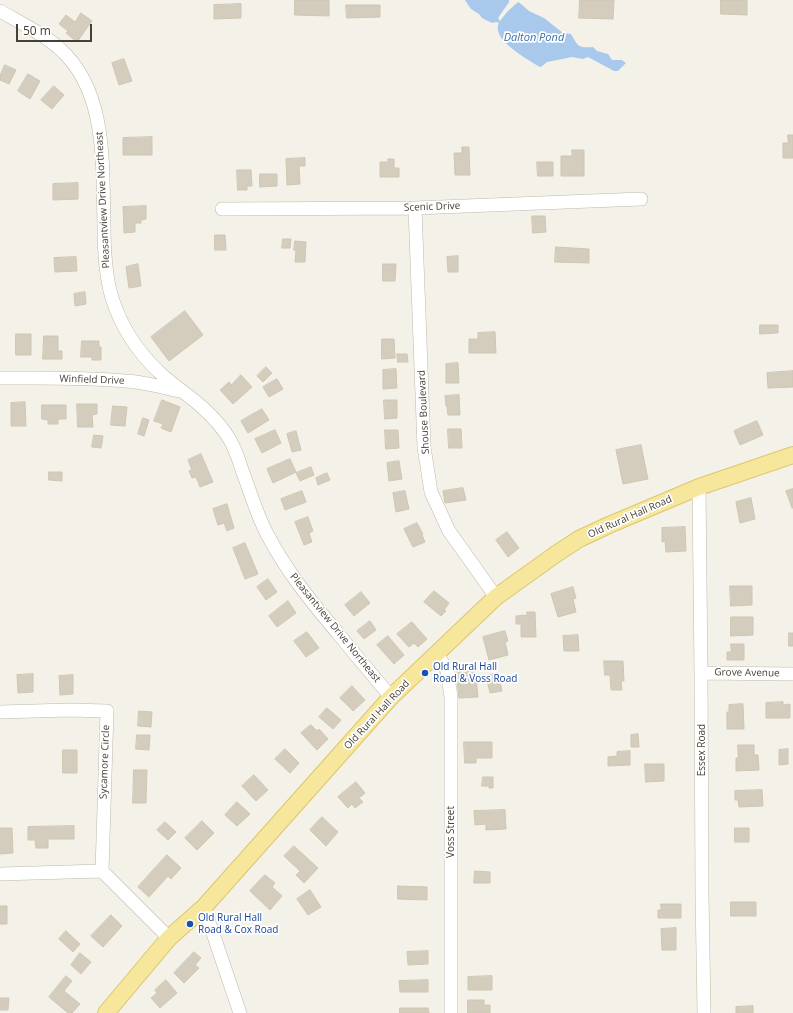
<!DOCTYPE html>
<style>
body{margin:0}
#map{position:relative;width:793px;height:1013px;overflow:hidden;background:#f3f1e8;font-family:"Open Sans",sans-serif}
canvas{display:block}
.scale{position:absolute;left:16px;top:24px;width:76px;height:18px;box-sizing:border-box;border:2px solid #464137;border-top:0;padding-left:5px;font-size:12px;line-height:14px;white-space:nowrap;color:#464137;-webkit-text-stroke:3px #fff;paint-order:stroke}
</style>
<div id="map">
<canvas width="793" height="1013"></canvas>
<div class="scale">50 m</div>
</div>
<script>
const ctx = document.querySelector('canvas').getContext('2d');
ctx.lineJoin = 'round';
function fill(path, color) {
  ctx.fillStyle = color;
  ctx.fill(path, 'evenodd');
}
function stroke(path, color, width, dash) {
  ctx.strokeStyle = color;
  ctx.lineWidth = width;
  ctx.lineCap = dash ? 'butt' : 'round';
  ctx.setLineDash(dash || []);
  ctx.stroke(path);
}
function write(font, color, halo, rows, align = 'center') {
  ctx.font = font + ' "Open Sans",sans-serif';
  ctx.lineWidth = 3.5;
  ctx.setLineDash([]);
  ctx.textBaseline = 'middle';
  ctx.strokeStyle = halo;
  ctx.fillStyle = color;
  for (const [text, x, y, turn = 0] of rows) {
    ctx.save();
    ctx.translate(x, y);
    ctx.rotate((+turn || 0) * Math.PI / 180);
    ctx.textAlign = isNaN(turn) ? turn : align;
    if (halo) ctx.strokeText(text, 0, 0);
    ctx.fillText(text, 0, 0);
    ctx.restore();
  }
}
const water = new Path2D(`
 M465 0H509V2L498 18 500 21 507 12 518 2 521 4 529 11 544 18 563 33 571 34C578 47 579 48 593 47L597 51 608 54 612 60H622L626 63 618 71H614L588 57 583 59 572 57 547 62 541 67 538 66C527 59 499 43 498 30 497 27 498 25 499 23L496 22 492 23 482 18 479 14 471 9Z`);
const building = new Path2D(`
 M295 0H329V16L295 15Z
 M580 0H614L613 19 579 18Z
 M721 0H747V15L721 14Z
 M241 4V18L214 19V5Z
 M346 5H380V17L347 18Z
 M81 13 92 21 77 42 66 33 68 31 59 24 66 15 75 22Z
 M124 59 132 81 119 85 112 63Z
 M5 65 16 70 9 84 0 80V76Z
 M28 74 40 81 30 99 18 91Z
 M54 86 64 95 52 109 41 100Z
 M788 135H793V158H783V143H788Z
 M152 137V155H123V138Z
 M462 147H469L470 175H455L454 153H462Z
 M572 150H584V176H561V156H572Z
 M305 158V166H299L300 184 287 185 286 159Z
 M388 159H394V168H399V177H380V162H388Z
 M537 162H553V176H538Z
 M237 170H251L252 186H247V190H238Z
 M260 174H277V186L260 187Z
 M78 183V199L53 200V184Z
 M146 206V219L141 220V223H135V232L124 233 123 207Z
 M532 216H545L546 232 533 233Z
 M215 235H225L226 250H215Z
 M283 239H291L290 248H282Z
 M295 241 306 242 305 262H295L296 250H294Z
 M556 247 589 249V263L555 262Z
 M458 256V272H448L447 257Z
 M76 257 77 271 55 272 54 258Z
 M138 264 141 286 129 288 126 267Z
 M383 264H396L395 281H383Z
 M85 292 86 304 75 306 74 294Z
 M185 311 203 335 169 361 151 337Z
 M760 325H778V333L760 334Z
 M495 332 496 353H469V339H478V333Z
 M16 334H31V355H16Z
 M44 336H58V351H62V359H43Z
 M382 339H394L395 358 382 359Z
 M82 341H99V347H101V360H92V357H81Z
 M397 354H407L408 362H398Z
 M458 363 459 383H446V364Z
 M266 367 272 373 263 382 257 376Z
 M396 369 397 388 383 389V370Z
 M793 371V387L768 388 767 373Z
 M241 375 252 387 233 404 220 390 229 382 231 385Z
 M277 379 283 389 269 397 263 387Z
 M459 395 460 415H448L447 406H446L445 396Z
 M162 400 180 407 171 432 161 428 163 424 154 421Z
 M384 400H397V418L385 419Z
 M25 402 26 426H11V403Z
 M77 404H97V414L92 415 93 427H78Z
 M42 405H66V419H58V424H48V420L42 419Z
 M113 406 127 407 125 426 111 425Z
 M262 409 269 420 248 433 241 421Z
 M143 418 149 420 144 436 138 434Z
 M757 421 763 435 740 445 734 431Z
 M448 429H461L462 448H449Z
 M275 430 281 443 262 453 255 439Z
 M385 430H398L399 448 386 449Z
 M296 431 301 450 292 452 287 434Z
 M94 435 103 436 101 448 92 447Z
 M641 445 648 479 623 484 616 450Z
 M201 454 213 482 200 487 196 477 192 478 189 471 192 470 188 460Z
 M290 459 296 472 273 483 267 469Z
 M399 461 402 479 389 481 387 463Z
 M311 467 314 475 300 481 296 473Z
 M49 472H62V481L49 480Z
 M327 473 330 480 318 485 316 478Z
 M463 488 466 500 445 503 443 491Z
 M793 489V508H792L786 491Z
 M302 491 306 502 285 510 281 499Z
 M405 491 409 509 396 512 393 493Z
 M751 498 755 519 740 523 736 502Z
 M227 504 234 528 227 531 224 523 218 525 213 509Z
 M308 517 313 531 309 533 312 542 304 545 295 522Z
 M417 523 423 534 422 535 425 542 413 547 404 529Z
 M685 527 686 551 666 552 665 541 662 542V528Z
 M507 532 519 548 508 557 496 540Z
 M245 543 258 574 245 579 233 548Z
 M268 579 277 592 266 600 257 587Z
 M730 586H752V605L731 606Z
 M573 587 576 598 573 599 576 612 558 617 551 594Z
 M434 591 449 603 444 610 446 611 441 616 424 602Z
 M361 592 370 603 354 616 345 605Z
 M288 601 296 613 277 627 269 616Z
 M527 612H535L536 637H521V624H516V616L527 615Z
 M731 617H753V635L731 636Z
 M370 621 376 630 364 639 357 631Z
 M412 622 427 639 418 647 414 643 409 647 397 634Z
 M505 631 508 641 505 642 508 655 489 660 483 637Z
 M307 632 319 648 306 657 294 641Z
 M789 633H793V646H789Z
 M578 635 579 651H564L563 636Z
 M388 636 404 655 394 664 377 645Z
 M731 644H744V660H727V652H731Z
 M604 661H623L624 681H621L622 690H611L610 675H605Z
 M475 667 478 697 459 698 456 669Z
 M498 673 502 691 490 693 486 676Z
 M33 674V692L18 693 17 675Z
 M73 675V694L60 695 59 676Z
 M352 686 365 700 353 711 340 698Z
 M783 702V705L790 704V718H766V703Z
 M743 704 744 729H727V712H729V705Z
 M327 708 341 720 333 729 319 717Z
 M139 711 152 712 151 727 138 726Z
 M311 725 317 731 319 729 328 739 317 750 301 733Z
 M638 734 639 747H631V735Z
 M137 735H150L149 750 136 749Z
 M464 742H492V758H476V763H465Z
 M738 745H754V755H758L759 770 736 771V758H738Z
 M285 749 299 763 290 773 275 759Z
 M788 749V764L779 765V750Z
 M63 750H77V773H63Z
 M630 751V765L608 766V757L617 756V752Z
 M645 764H664V781L646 782Z
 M134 770H147L146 803H133Z
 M254 775 268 790 256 801 242 786Z
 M483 777H493V788H489V786H482Z
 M356 782 365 793 359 798 363 802 355 808 352 804 348 808 338 797Z
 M762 790 763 806 739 807 738 800H735V791Z
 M237 802 250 814 237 826 225 815Z
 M505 810 506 829 486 830V824L475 825 474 811Z
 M322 817 338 832 326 846 310 830Z
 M202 821 214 833 197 850 185 838Z
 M165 822 176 832 168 840 157 830Z
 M74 826V839H48V848H36L35 840H28V827Z
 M0 828H12L13 853 0 854Z
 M735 828H749V842H735Z
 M294 846 318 868 304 883 296 875 300 871 284 856Z
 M167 855 181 868 171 879 168 876 149 897 138 887Z
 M475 871 490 872V883H474Z
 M265 875 275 883 272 887 282 896 270 910 250 891Z
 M398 886 427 887V900L398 899Z
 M310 890 321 907 308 915 297 899Z
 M731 902H756V916H731Z
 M661 904H681V918H658V910H661Z
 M0 906H7V924H0Z
 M111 915 122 926 103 947 91 936Z
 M676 928V950H662L661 929Z
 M66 931 80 944 73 952 59 939Z
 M428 951V964L408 965 407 952Z
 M194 952 201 958 195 965 199 968 184 983 174 973Z
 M80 953 91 962 81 974 71 965Z
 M66 976 72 981 64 991 80 1004 72 1013H68L49 997Z
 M492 976V990H468V977Z
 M166 980 177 993 160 1008 151 998 157 993 155 990Z
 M428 980V992H400L399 981Z
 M0 998H9L8 1010H0Z
 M468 1000H484V1005H490V1013H468Z
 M753 1006V1013H736V1007Z
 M400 1008H428L429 1013H400Z`);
const minor = new Path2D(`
 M0 11C19 22 44 34 60 49 108 92 102 166 104 224 104 249 105 275 112 298 121 326 137 351 158 371 172 385 189 395 203 408 213 417 223 428 230 440 235 449 239 460 242 470 250 491 256 512 266 532 286 571 313 604 341 637 357 657 374 677 391 697
 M415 208 424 447 431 492 449 531 496 597
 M222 209 415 208 641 199
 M0 378C42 378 84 377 125 381 144 382 162 387 179 391
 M699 487 701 673 702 894 704 1013
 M437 654 447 670 451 697V1013
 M701 673 793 674
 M0 712 69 710 107 711 102 871 169 938
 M0 874 102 871
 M204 907 240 1013`);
const major = new Path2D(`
 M106 1013 169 938 204 907 391 697 496 597 556 554 579 539 609 525 699 487 793 455`);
const markers = [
 [425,673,4,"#1a4fb4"],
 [190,924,4,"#1a4fb4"]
];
const streetNames = [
 ["Pleasantview Drive Northeast",103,200,-93],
 ["Scenic Drive",432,207,-2],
 ["Winfield Drive",92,380,2],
 ["Shouse Boulevard",424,412,-93],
 ["Old Rural Hall Road",630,517,-24],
 ["Pleasantview Drive Northeast",335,628,51],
 ["Grove Avenue",747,673,1],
 ["Old Rural Hall Road",377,715,-47],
 ["Essex Road",702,750,-90],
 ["Sycamore Circle",105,762,-88],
 ["Voss Street",451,832,-90]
];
const transitNames = [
 ["Old Rural Hall",433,667],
 ["Road & Voss Road",433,679],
 ["Old Rural Hall",198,918],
 ["Road & Cox Road",198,930]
];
const waterNames = [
 ["Dalton Pond",534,38]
];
fill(water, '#a8c9eb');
fill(building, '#d4cdbe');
stroke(building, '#cec6b2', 1);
stroke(minor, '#beb9ab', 14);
stroke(major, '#dcc66d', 18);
stroke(minor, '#fff', 13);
stroke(major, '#f7e79c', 16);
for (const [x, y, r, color] of markers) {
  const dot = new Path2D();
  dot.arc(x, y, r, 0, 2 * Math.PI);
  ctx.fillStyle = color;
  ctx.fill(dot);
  stroke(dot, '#fff', 1.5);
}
write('10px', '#464137', '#fff', streetNames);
write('10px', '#164399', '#fff', transitNames, 'left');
write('italic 11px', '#376eab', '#fff', waterNames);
</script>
